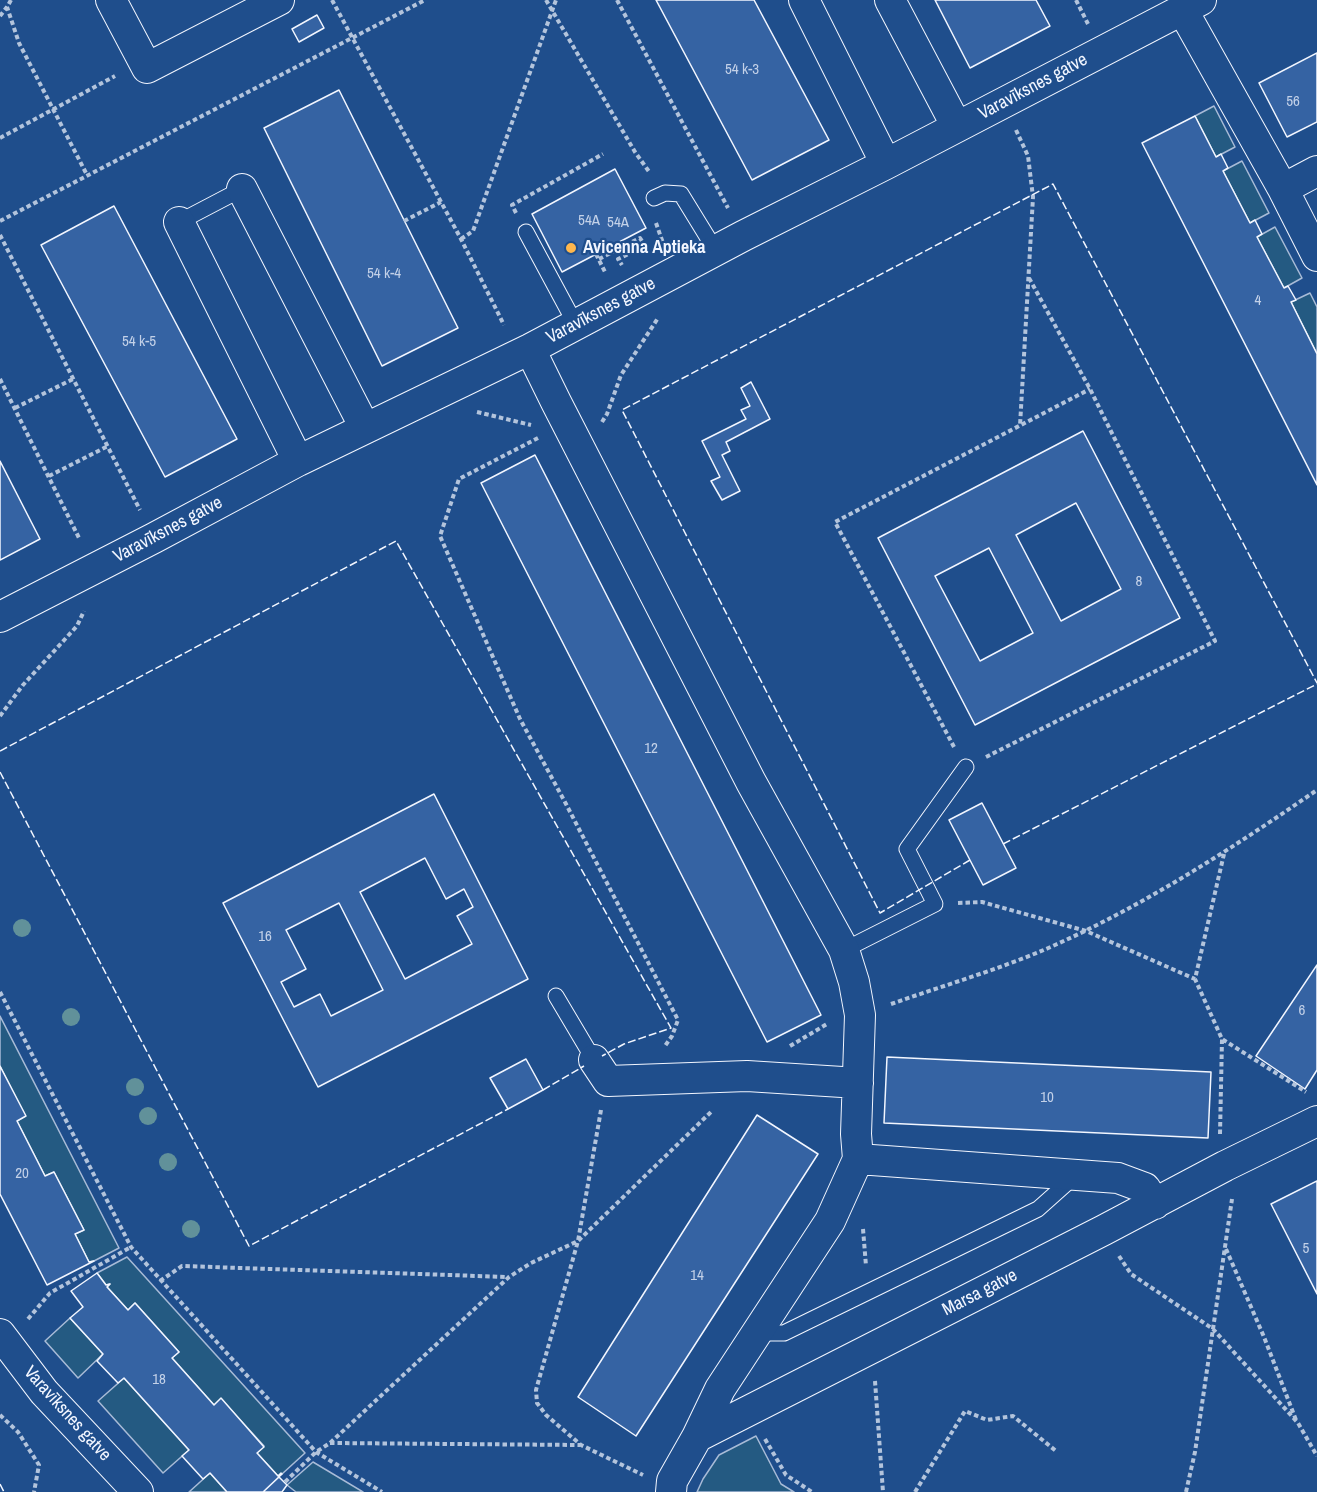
<!DOCTYPE html>
<meta charset="utf-8">
<style>
body{margin:0}
canvas{display:block;background:#1f4e8c}
</style>
<canvas width="1317" height="1492"></canvas>
<script>
const ctx = document.querySelector('canvas').getContext('2d');
ctx.lineJoin = 'round';
function fill(path, color) {
  ctx.fillStyle = color;
  ctx.fill(path, 'evenodd');
}
function stroke(path, color, width, dash) {
  ctx.strokeStyle = color;
  ctx.lineWidth = width;
  ctx.lineCap = dash ? 'butt' : 'round';
  ctx.setLineDash(dash || []);
  ctx.stroke(path);
}
function write(font, color, halo, rows, align = 'center') {
  ctx.font = font + ' "Archivo Narrow",sans-serif';
  ctx.lineWidth = 4.5;
  ctx.setLineDash([]);
  ctx.textBaseline = 'middle';
  ctx.strokeStyle = halo;
  ctx.fillStyle = color;
  for (const [text, x, y, turn = 0] of rows) {
    ctx.save();
    ctx.translate(x, y);
    ctx.rotate((+turn || 0) * Math.PI / 180);
    ctx.textAlign = isNaN(turn) ? turn : align;
    if (halo) ctx.strokeText(text, 0, 0);
    ctx.fillText(text, 0, 0);
    ctx.restore();
  }
}
const green = new Path2D(`
 M1214 106 1235 147 1216 157 1195 116Z
 M1242 161 1269 213 1250 223 1223 171Z
 M1275 227 1302 278 1284 288 1257 237Z
 M1310 293 1317 307V354L1291 302Z
 M0 1016 119 1248 94 1261 89 1262 75 1234 84 1230 54 1172 45 1176 17 1121 25 1116 0 1066Z
 M127 1257 305 1453 282 1474 278 1476 257 1453 264 1446 221 1399 214 1405 172 1358 179 1352 135 1303 128 1310 107 1287 110 1284 106 1285 97 1273Z
 M70 1318 103 1354 78 1378 45 1341Z
 M124 1378 189 1450 163 1473 98 1401Z
 M756 1436 781 1484 794 1492H697L703 1479 719 1455Z
 M313 1462 363 1492H296L287 1485Z
 M210 1473 227 1492H189Z`);
const building = new Path2D(`
 M656 0H754L829 140 752 180Z
 M935 0H1036L1050 26 970 68Z
 M317 15 324 28 299 42 292 29Z
 M1317 53V122L1287 137 1259 83Z
 M339 90 458 328 382 366 264 128Z
 M1195 116 1216 157 1221 154 1228 168 1223 171 1250 223 1255 220 1262 234 1257 237 1284 288 1288 286 1296 300 1291 302 1317 354V485L1142 143Z
 M615 169 646 228 562 272 532 214Z
 M114 206 237 439 165 477 41 245Z
 M751 382 770 419 726 442 730 451 722 455 740 491 722 500 711 481 720 477 702 441 746 419 741 410 750 406 741 388Z
 M1083 431 1180 618 975 725 878 538ZM1076 503 1121 589 1061 621 1016 535ZM989 548 1033 633 980 661 935 576Z
 M535 455 821 1015 767 1042 481 483Z
 M0 461 40 539 0 560Z
 M434 794 528 979 318 1087 223 903ZM425 858 446 899 464 889 473 907 457 916 472 944 405 979 360 892ZM339 903 383 990 331 1016 320 994 294 1007 281 982 306 969 286 930Z
 M982 803 1016 868 983 885 949 820Z
 M1317 965V1070L1305 1089 1256 1056Z
 M887 1057 1211 1072 1208 1138 884 1123Z
 M526 1059 543 1090 508 1109 490 1078Z
 M0 1066 26 1116 17 1121 45 1176 54 1172 84 1230 75 1234 89 1262 94 1261 47 1285 0 1194Z
 M757 1115 818 1154 636 1436 578 1397Z
 M1317 1181V1294L1271 1204Z
 M97 1273 106 1285 110 1284 107 1287 128 1310 135 1303 179 1352 172 1358 214 1405 221 1398 264 1447 257 1453 278 1476 281 1473 282 1474 263 1492H227L210 1473 203 1479 182 1456 189 1450 124 1378 118 1383 97 1361 103 1354 70 1318 83 1307 71 1291Z
 M279 1477 287 1485 282 1492H263Z`);
const path = new Path2D(`
 M11 0 7 7 19 43 87 175
 M332 0 461 239 504 325
 M546 0 635 152 650 173
 M617 0 728 208
 M1076 0 1088 24
 M0 16 7 7
 M1016 130 1028 156 1033 197 1020 426
 M0 138 115 76
 M516 213 512 205 603 154
 M0 221 425 0
 M404 221 441 202
 M656 223 663 243
 M0 235 140 510
 M461 239 473 231 556 0
 M596 254 606 274
 M599 259 640 238 645 246 618 259 622 265
 M0 379 80 540
 M15 408 73 379
 M477 412 531 425
 M602 422 607 414 621 375 658 318
 M538 438 459 479 440 536 520 719 566 804 678 1020 672 1036 665 1046
 M49 476 108 446
 M0 716 23 685 77 626 84 611
 M954 747 835 522 1090 389
 M986 757 1215 641 1090 389 1029 278
 M1224 854 1195 979 1222 1039 1306 1092
 M958 903 982 902 1086 931 1195 979
 M0 992 131 1247 316 1452 382 1492
 M891 1004C942 986 997 970 1046 949 1142 907 1231 849 1317 790
 M790 1046 827 1024
 M601 1110 578 1241 536 1390 537 1403 546 1415 581 1445 643 1475
 M1220 1134 1222 1039
 M863 1229 866 1266
 M1226 1249 1264 1337 1296 1420
 M1119 1256 1131 1274 1213 1329 1298 1423 1317 1456
 M160 1281 182 1266 508 1277
 M28 1319 50 1293 131 1247
 M875 1381 883 1492
 M0 1415 18 1432 39 1465 34 1492
 M765 1439 786 1475 812 1492
 M330 1443 580 1445
 M285 1482 316 1452 330 1443 509 1277 531 1263 578 1241 713 1110
 M915 1492 965 1411 987 1420 1013 1416 1056 1451
 M1186 1492 1195 1452 1232 1199`);
const lane = new Path2D(`
 M654 198 665 193 681 194 716 251
 M179 222 242 189
 M526 232 576 325
 M844 950 935 904 907 849 966 767
 M556 996 594 1060
 M757 1333H784L1038 1209 1075 1176`);
const street = new Path2D(`
 M111 0 147 68 279 0
 M804 0 886 164
 M890 0 957 127
 M1182 9 1283 189 1317 256
 M242 189 365 428
 M1283 189 1317 171
 M179 222 298 461
 M530 349 556 402 751 782 844 950 854 982 860 1015 856 1134 858 1159 1118 1178 1145 1188 1155 1204
 M0 617 154 538 298 461 530 349 743 236 886 164 1201 0
 M594 1060 608 1081 747 1076 858 1083
 M0 1334 44 1392 138 1492
 M697 1437 720 1389 830 1221 858 1159
 M671 1492 672 1481 697 1437 1104 1230 1225 1166 1317 1121`);
const fence = new Path2D(`
 M0 751 396 541 671 1028 624 1044 602 1056
 M0 772 249 1246 508 1109
 M1003 844 1317 684
 M970 860 880 913 622 410 1053 184 1317 683
 M543 1090 584 1066
 M0 1484 4 1492`);
const trees = [
 [22,928],
 [71,1017],
 [135,1087],
 [148,1116],
 [168,1162],
 [191,1229]
];
const markers = [
 [571,248,6,"#ffb74d"]
];
const numberNames = [
 ["54 k-3",742,70],
 ["56",1293,102],
 ["54A",589,221],
 ["54A",618,223],
 ["54 k-4",384,274],
 ["4",1258,301],
 ["54 k-5",139,342],
 ["8",1139,582],
 ["12",651,749],
 ["16",265,937],
 ["6",1302,1011],
 ["10",1047,1098],
 ["20",22,1174],
 ["5",1306,1249],
 ["14",697,1276],
 ["18",159,1380]
];
const streetNames = [
 ["Varavīksnes gatve",1033,87,-28],
 ["Varavīksnes gatve",601,311,-28],
 ["Varavīksnes gatve",168,530,-28],
 ["Marsa gatve",980,1293,-27],
 ["Varavīksnes gatve",67,1414,48]
];
const poiNames = [
 ["Avicenna Aptieka",583,248]
];
fill(green, '#245a82');
stroke(green, '#a8bbd7', 1.5);
fill(building, '#3563a3');
stroke(building, '#f2f6ff', 1.5);
stroke(lane, '#f2f6ff', 17);
stroke(street, '#f2f6ff', 32);
stroke(path, '#b3c4dc', 4, [4.5, 3]);
stroke(lane, '#1f4e8c', 15);
stroke(street, '#1f4e8c', 30);
stroke(fence, '#f2f6ff', 1.5, [8, 3]);
ctx.fillStyle = '#61919a';
for (const [x, y] of trees) {
  ctx.beginPath();
  ctx.arc(x, y, 9, 0, 2 * Math.PI);
  ctx.fill();
}
for (const [x, y, r, color] of markers) {
  const dot = new Path2D();
  dot.arc(x, y, r, 0, 2 * Math.PI);
  ctx.fillStyle = color;
  ctx.fill(dot);
  stroke(dot, '#1f4e8c', 2);
}
write('15px', '#c3d1e8', null, numberNames);
write('18px', '#f2f6ff', '#1f4e8c', streetNames);
write('bold 18px', '#f2f6ff', '#1f4e8c', poiNames, 'left');
</script>
